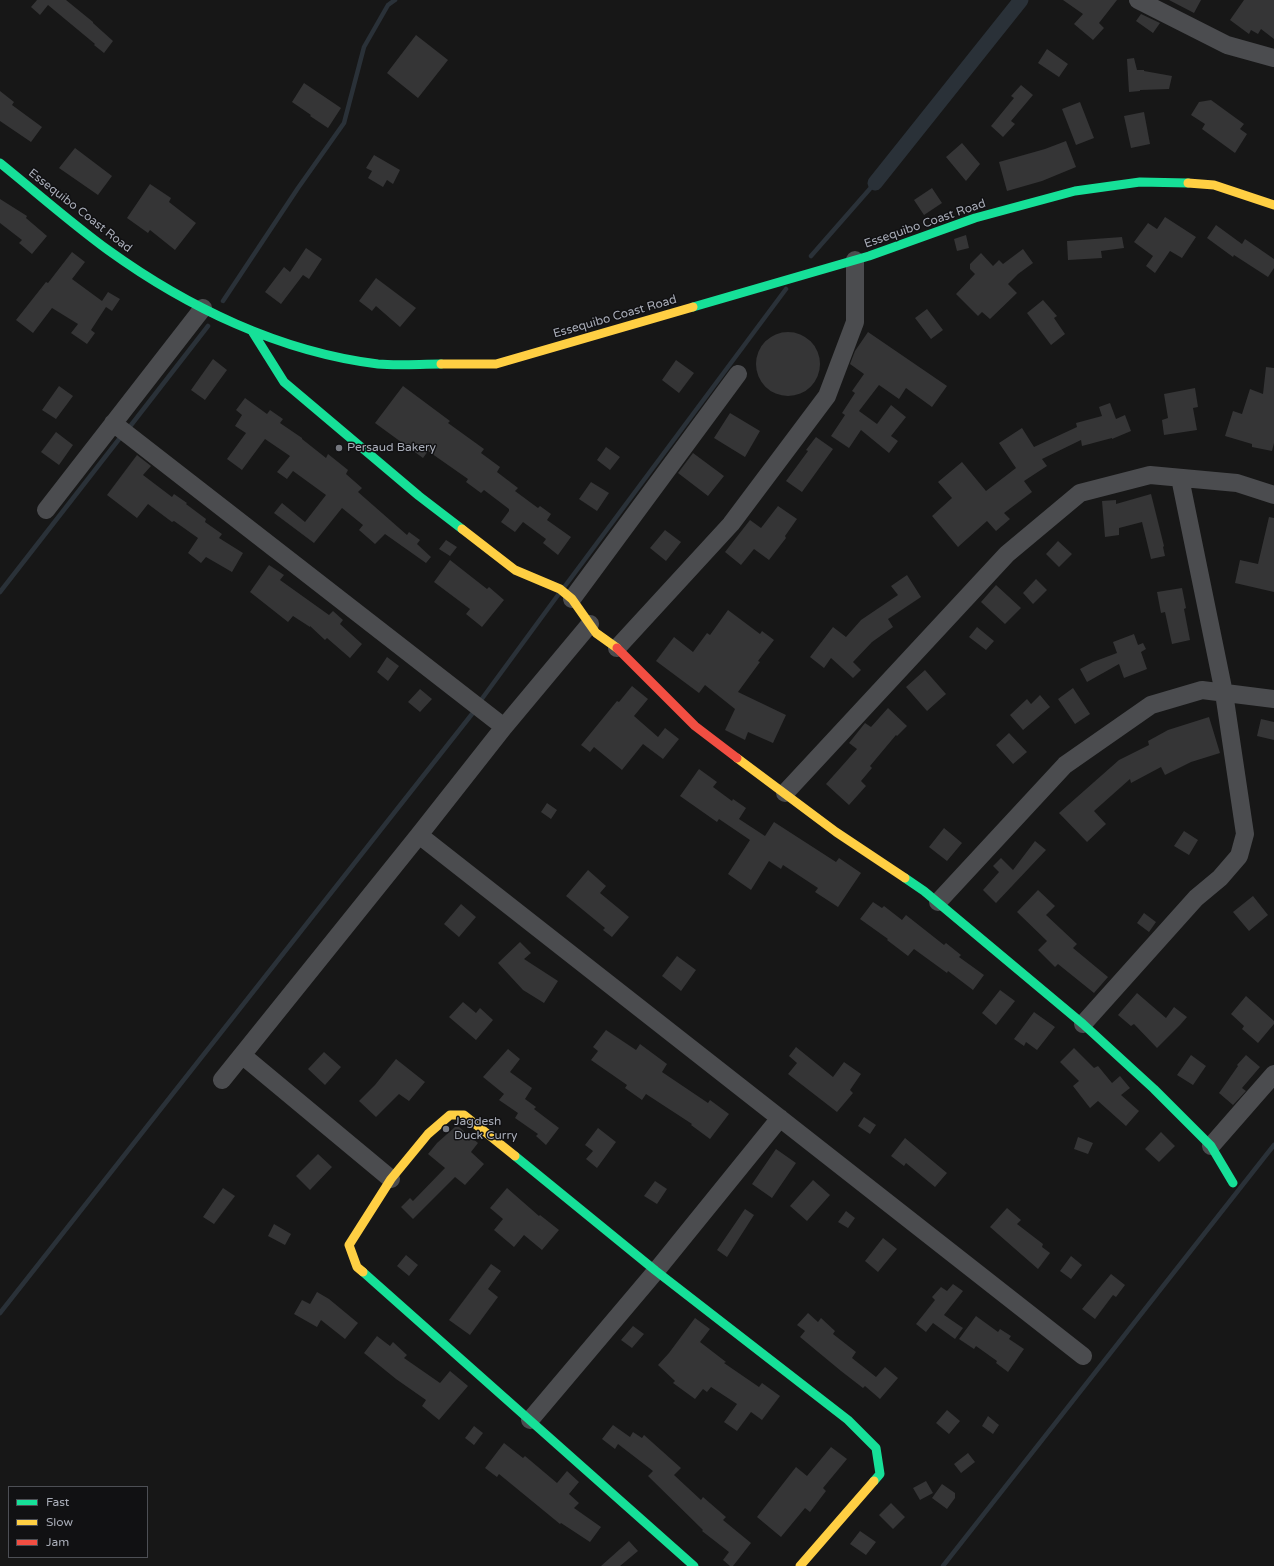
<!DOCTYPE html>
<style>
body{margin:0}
#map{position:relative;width:1274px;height:1566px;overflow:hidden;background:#171717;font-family:"Varela Round",sans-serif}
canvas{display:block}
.legend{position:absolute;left:8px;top:1486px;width:140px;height:72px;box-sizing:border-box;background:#111113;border:1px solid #4d4f55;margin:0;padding:5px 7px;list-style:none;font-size:12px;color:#a8acb7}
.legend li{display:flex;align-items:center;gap:8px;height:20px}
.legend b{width:20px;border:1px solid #4d4f55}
</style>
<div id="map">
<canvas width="1274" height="1566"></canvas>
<ul class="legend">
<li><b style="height:5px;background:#16e098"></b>Fast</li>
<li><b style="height:5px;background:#ffcf43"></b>Slow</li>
<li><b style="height:5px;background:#f24e42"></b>Jam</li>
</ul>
</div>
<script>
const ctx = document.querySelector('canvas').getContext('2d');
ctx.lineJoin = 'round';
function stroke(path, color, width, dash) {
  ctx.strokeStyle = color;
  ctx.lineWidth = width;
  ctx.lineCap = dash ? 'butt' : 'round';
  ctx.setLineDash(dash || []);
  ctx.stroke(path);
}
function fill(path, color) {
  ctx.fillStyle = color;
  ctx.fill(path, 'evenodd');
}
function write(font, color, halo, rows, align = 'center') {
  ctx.font = font + ' "Varela Round",sans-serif';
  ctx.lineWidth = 3;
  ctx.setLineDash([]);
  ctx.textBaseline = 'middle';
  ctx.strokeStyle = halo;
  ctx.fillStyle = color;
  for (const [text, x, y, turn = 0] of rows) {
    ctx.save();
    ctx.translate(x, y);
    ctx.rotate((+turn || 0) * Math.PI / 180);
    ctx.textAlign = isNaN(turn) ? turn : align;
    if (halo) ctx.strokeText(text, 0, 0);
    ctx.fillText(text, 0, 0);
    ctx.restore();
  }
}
const stream = new Path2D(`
 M811 256 875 183
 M223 301 298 188 344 123 364 47 388 5 395 0
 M128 429 208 326
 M565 586 786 289
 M0 592 123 434
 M481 700 558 595
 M0 1313 472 714
 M943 1566 1274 1145`);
const canal = new Path2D(`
 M875 183 1021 0`);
const building = new Path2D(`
 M37 0H66L93 22V23L113 41 104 53 94 45 95 44 48 5 40 15 31 7Z
 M1063 0H1117L1099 23 1104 28 1093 40 1074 24 1083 14Z
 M1169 0H1201L1194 13Z
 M1244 0H1274V39L1261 29 1258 34 1251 30 1249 34 1230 20Z
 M1141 14 1160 23 1153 33 1136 21Z
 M416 35 448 60 418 98 387 73Z
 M1047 49 1068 64 1059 77 1038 63Z
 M1134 58 1137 70H1144V71L1172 76 1169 89 1140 90V91L1129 92 1127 59Z
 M304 83 341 108 328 128 310 116 311 115 292 102Z
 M1021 85 1033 95 1011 121 1015 124 1003 137 991 126 1014 98 1011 96Z
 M0 91 14 102 12 105 42 127 31 142 0 121Z
 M1211 100 1244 124 1240 129 1247 134 1235 153 1202 129 1205 124 1191 115 1199 102Z
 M1080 102 1094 138 1076 145 1062 109Z
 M1144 112 1150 144 1131 148 1124 116Z
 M1066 141 1076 167 1042 181 1007 191 999 162 1045 149Z
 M962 143 980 164 966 181 946 157Z
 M75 148 112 176 98 195 59 168Z
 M374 155 400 170 393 184 387 180 383 187 368 178 372 171 366 168Z
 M150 184 171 198 169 202 196 223 175 250 150 230 148 233 127 218Z
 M932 188 942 203 924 215 914 200Z
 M0 199 27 216 26 218 47 236 32 254 19 243 22 240 0 223Z
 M1165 217 1196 237 1182 258 1170 251 1155 273 1146 266 1153 256 1134 242 1148 223 1157 229Z
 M1216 225 1242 244 1245 239 1274 259V268L1268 277 1234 255 1233 257 1207 238Z
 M966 235 969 248 957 251 954 239Z
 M1122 237 1124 248 1101 251 1102 258 1068 260 1067 241Z
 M306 248 322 259 309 279 303 275 281 304 265 292 284 267 290 272Z
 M1023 249 1033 263 1018 274 1008 284 1017 293 990 319 982 312 978 316 956 294 975 274 970 269V264L981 253 993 266 999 260 1003 264Z
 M72 252 85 262 72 279 102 301 108 292 120 299 112 311 106 307 91 330 95 333 87 344 71 333 78 324 52 308 33 333 16 320 46 282 48 283Z
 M376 278 416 308 400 327 376 306 372 311 359 301Z
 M1043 300 1057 316 1054 318 1065 334 1051 345 1027 313Z
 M927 309 943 330 931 339 915 318Z
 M756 364a32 32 0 1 1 64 0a32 32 0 1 1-64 0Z
 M868 332 947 386 932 407 906 388 899 399 879 385 859 411 877 424 891 405 906 417 891 436 898 441 889 453 861 430 849 448 831 436 845 415 842 413 855 393 852 391 864 374 850 364 855 351Z
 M213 359 227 370 205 400 191 390Z
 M676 360 694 373 679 393 662 380Z
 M1266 367 1274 368V443L1272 451 1252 447V444L1225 436 1233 411 1242 414 1250 389 1263 394Z
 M59 386 73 396 56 419 42 410Z
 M403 386 450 421 448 423 484 449 481 453 500 467 497 472 518 488 515 491 538 508 540 506 551 514 547 520 571 537 558 555 543 543 546 539 523 522 515 532 501 522 509 511V509L484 490 481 493 466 482 468 479 428 451 423 458 375 423Z
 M1195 388 1198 407 1193 408 1197 430 1164 435 1162 420 1168 418 1164 394Z
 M245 398 267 414 270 410 283 419 280 423 302 438V439L326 458 328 454 348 470 346 474 362 488 358 492 407 535 409 532 420 540 417 544 431 557 426 563 385 534 375 544 359 530 363 525 342 508 314 543 274 513 282 503 305 522 326 495 293 471 287 479 277 472 290 456 265 439 242 470 227 459 246 433 235 426 242 415 236 410Z
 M1110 403 1116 419 1125 415 1131 431 1112 439V438L1082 446 1081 440 1042 459 1047 466 1024 481 1032 492 1004 513 1010 519 996 531 987 521 958 547 932 516 952 498 938 482 962 462 986 491 1016 468 999 443 1022 428 1034 447 1077 427 1076 423 1102 416 1099 407Z
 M730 413 760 431 745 457 714 438Z
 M56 432 73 445 59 465 41 452Z
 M816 437 833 449 802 492 786 481 808 451 806 450Z
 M606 447 620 457 610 470 597 460Z
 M693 453 724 476 708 496 678 473Z
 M137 455 151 466 143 475 172 497 174 494 187 503 186 504 206 519 205 522 222 534 219 538 243 553 232 572 206 557 201 563 188 553 198 538 174 521 172 522 148 504 137 518 107 495Z
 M591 482 609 493 597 511 579 499Z
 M1151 494 1164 546 1163 547 1165 556 1151 559 1142 522 1119 528V535L1105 537 1102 501 1116 500V504Z
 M778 506 797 519 785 536 786 538 769 560 754 549 741 565 725 552 750 520 761 528Z
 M1269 517 1274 518V592L1235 583 1240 560 1258 564Z
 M665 530 681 542 666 561 650 548Z
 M446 540 457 547 450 556 439 549Z
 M1058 541 1072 554 1059 567 1046 554Z
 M450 560 487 589 489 587 504 600 482 627 466 614 470 609 434 582Z
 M269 565 284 575 280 580 329 615 333 611 343 620 340 624 362 644 350 658 327 638 325 640 310 626V627L293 616 288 622 250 592Z
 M907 575 921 597 888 619 893 627 872 642 853 662 861 670 853 678 831 658 824 668 810 657 833 627 846 637 861 620 898 595 891 586Z
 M1036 579 1047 590 1033 604 1023 593Z
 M996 585 1021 608 1005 624 981 602Z
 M1182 588 1186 608 1184 609 1190 640 1172 644 1165 612 1161 613 1157 592Z
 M728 610 760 634 762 631 774 640 758 661 760 662 738 692 786 715 773 743 748 732 745 740 725 730 735 709 705 685 699 693 656 661 674 637 693 652 707 633 710 635Z
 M977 627 994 641 986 650 969 637Z
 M1134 634 1138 645 1143 643 1146 649 1141 652 1147 669 1124 678 1119 664 1087 682 1080 669 1093 662 1117 653 1113 642Z
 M387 657 399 666 388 681 377 672Z
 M925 670 946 694 927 711 906 687Z
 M632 686 648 699 634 716 658 737 665 728 679 739 663 759 643 744 622 770 594 747 590 752 581 745 617 701 619 702Z
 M1073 688 1090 714 1075 724 1058 699Z
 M420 689 432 699 420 712 408 702Z
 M1040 695 1050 707 1023 730 1010 715 1027 699 1031 704Z
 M888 708 907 726 897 736 896 735 870 766 872 768 861 781 866 786 849 805 826 784 857 749 849 743 865 723 871 727Z
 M1209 717 1220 753 1191 762 1165 775 1161 767 1131 783 1130 779 1094 811 1106 824 1087 842 1059 813 1119 760 1149 745 1148 741 1168 730Z
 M1261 719 1274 722V740L1257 736Z
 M1009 733 1027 752 1013 764 996 745Z
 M699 769 717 782 713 787 732 801 733 799 746 808 739 819 765 836 774 822 836 862 839 858 861 873 838 907 815 892 818 888 783 865 781 869 769 861 751 890 728 874 750 840 719 819 717 822 680 796Z
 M547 803 557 810 551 819 541 812Z
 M944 828 962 843 947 861 929 847Z
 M1184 831 1198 840 1189 855 1174 846Z
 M1035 841 1046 850 996 903 983 890 999 872 993 866 1001 858 1013 870Z
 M588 870 606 886 600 893 629 917 612 937 603 930 605 928 566 896Z
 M1038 890 1055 906 1046 915 1077 944 1073 948 1108 977 1094 993 1058 964 1055 967 1038 950 1047 941 1017 912Z
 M1253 896 1268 915 1249 931 1233 912Z
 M873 902 882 908 884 906 902 920 906 915 944 945 946 943 961 955 959 957 984 975 973 990 948 971 947 973 914 949 908 956 887 940 888 939 860 919Z
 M461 904 476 917 459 937 444 924Z
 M1144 913 1156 922 1149 932 1137 923Z
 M520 942 531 953 524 959 558 981 544 1003 523 990 498 963Z
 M677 956 696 970 681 991 662 976Z
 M1000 990 1015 1001 996 1025 982 1013Z
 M1137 993 1166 1018 1174 1007 1187 1017 1180 1025 1157 1048 1134 1024 1131 1026 1118 1015Z
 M1246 996 1274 1021V1024L1258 1043 1242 1029 1244 1026 1231 1014Z
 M463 1002 476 1013 480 1008 493 1020 476 1040 449 1017Z
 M1034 1012 1055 1027 1037 1050 1026 1042 1024 1046 1014 1039Z
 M606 1030 636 1050 640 1044 667 1064 662 1072 708 1103 710 1100 729 1114 710 1139 691 1125 692 1124 646 1094 642 1100 625 1088 627 1085 591 1060 598 1051 593 1047Z
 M796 1047 833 1077 844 1062 861 1074 850 1090 853 1093 837 1112 788 1074 797 1063 789 1056Z
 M1074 1048 1094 1068 1098 1066 1112 1083 1120 1076 1130 1088 1121 1095 1139 1111 1126 1126 1098 1101 1090 1108 1073 1086 1079 1081 1060 1062Z
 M508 1049 520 1059 510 1072 532 1088 525 1099 536 1107 534 1109 559 1128 546 1145 536 1136 538 1134 515 1118 518 1113 499 1100 504 1094 483 1077Z
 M324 1052 341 1067 325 1085 308 1069Z
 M1191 1055 1206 1066 1193 1085 1177 1075Z
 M1246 1055 1260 1067 1242 1088 1246 1091 1233 1105 1219 1093 1238 1066 1237 1065Z
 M396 1059 425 1082 409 1101 399 1094 376 1117 359 1101 375 1085Z
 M864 1117 876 1125 870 1134 858 1126Z
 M455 1127H459L478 1143 471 1152 484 1164 465 1185 455 1177 413 1219 401 1207 410 1198 413 1201 445 1168 428 1154 437 1143Z
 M598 1128 616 1142 597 1168 586 1159 593 1151 585 1145Z
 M1161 1132 1175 1146 1159 1162 1145 1149Z
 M1078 1137 1093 1143 1088 1154 1074 1149Z
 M905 1138 947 1173 935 1187 906 1163 904 1166 891 1156Z
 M776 1149 796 1163 772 1198 752 1184Z
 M318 1154 332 1167 310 1190 296 1176Z
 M813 1180 830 1195 807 1221 790 1206Z
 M655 1181 667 1189 657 1204 644 1196Z
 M223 1188 235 1196 214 1224 203 1217Z
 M507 1188 539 1216 540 1215 559 1230 542 1250 524 1235 514 1247 494 1230 503 1219 490 1208Z
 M1007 1208 1021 1220 1017 1224 1043 1244 1042 1247 1050 1253 1038 1269 990 1227Z
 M745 1209 754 1215 727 1257 717 1250Z
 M846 1211 855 1218 848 1228 838 1222Z
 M274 1224 291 1234 285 1245 268 1236Z
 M883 1238 897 1249 878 1272 865 1261Z
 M406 1255 418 1265 409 1276 397 1266Z
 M1071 1256 1082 1265 1071 1279 1060 1271Z
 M491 1264 501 1271 488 1289 498 1297 470 1335 449 1320Z
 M1111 1274 1125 1285 1116 1297 1113 1295 1095 1319 1082 1309Z
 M953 1284 963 1291 944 1315 963 1328 955 1339 933 1323 926 1332 916 1324 935 1300 932 1297 941 1287 947 1291Z
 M317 1292 329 1299 358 1323 345 1339 321 1320 317 1327 294 1314 302 1300 310 1304Z
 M808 1313 818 1322 821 1318 835 1331 833 1334 856 1352 852 1358 876 1377 885 1367 898 1378 880 1399 865 1386 863 1388 841 1371 800 1337 805 1331 797 1325Z
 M976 1316 998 1332 1000 1329 1011 1336 1009 1339 1024 1349 1008 1372 996 1363 997 1361 976 1346 974 1349 959 1339Z
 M695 1318 710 1329 700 1342 726 1362 724 1363 759 1387 762 1383 780 1396 762 1420 751 1412 737 1431 724 1422 737 1404 711 1387 707 1392 703 1389 695 1399 673 1383 675 1381 658 1365 669 1353Z
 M633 1326 644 1334 632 1348 621 1340Z
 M377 1336 390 1346 393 1342 407 1355 404 1358 440 1383 450 1371 468 1386 439 1420 422 1406 426 1400 396 1379 364 1353Z
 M947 1410 960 1421 949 1434 936 1423Z
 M988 1416 999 1425 993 1434 982 1426Z
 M613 1425 630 1437 633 1432 642 1438 644 1435 653 1443 681 1468 674 1475 701 1500 703 1497 726 1517 723 1520 751 1543 733 1566H730L723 1560 729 1552 702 1531 703 1530 648 1476 653 1471 618 1444 615 1449 602 1439Z
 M474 1426 483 1433 474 1445 465 1438Z
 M504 1443 523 1458 525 1456 557 1483 567 1471 579 1482 569 1494 579 1503 574 1508 601 1527 590 1542 561 1523 560 1524 499 1474 497 1477 485 1468Z
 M831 1447 847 1459 823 1488 826 1491 810 1512 805 1508 781 1537 757 1517 796 1467 807 1476Z
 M968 1453 975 1462 961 1473 954 1464Z
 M926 1481 933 1493 920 1500 913 1488Z
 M942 1484 955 1493V1498L947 1509 932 1498Z
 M891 1503 905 1517 893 1529 879 1515Z
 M860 1531 876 1542 866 1555 850 1544Z
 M629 1541 638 1551 620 1566H601Z`);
const street = new Path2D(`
 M1138 0 1227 45 1274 58
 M113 423 504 727
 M46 510 203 308
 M572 599 738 374
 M617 648 731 524 827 396 855 322V260
 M785 793 1007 554 1080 493 1150 475 1237 483 1274 495
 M419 835 1083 1356
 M938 902 1065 765 1151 705 1202 690 1274 699
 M1083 1024 1196 898 1220 878 1239 856 1245 834 1224 693 1180 478
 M242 1055 391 1179
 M222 1080 419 835 504 727 590 624
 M1211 1146 1274 1074
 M530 1420 656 1271 780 1118`);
const fast = new Path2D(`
 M0 163C36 192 71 223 108 250 187 307 280 352 378 364 398 366 420 364 441 364
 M693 307 869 256 975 218 1075 191 1140 182 1188 183
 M252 331 284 382 419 496 462 529
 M905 878 924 891 1083 1024 1154 1089 1211 1146 1233 1183
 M515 1156 656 1271 848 1420 876 1448 880 1474 874 1481
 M363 1272 694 1566`);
const slow = new Path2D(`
 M1188 183 1214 185 1274 205
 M441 364H496L693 307
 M462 529 515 570 560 589 572 599 596 633 617 648
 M737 758 836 832 905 878
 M363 1272 357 1267 349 1245 391 1179 428 1134 450 1115H464L515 1156
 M800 1566 874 1481`);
const jam = new Path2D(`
 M617 648 695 726 737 758`);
const markers = [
 [339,448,4,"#75787f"],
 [446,1129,4,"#75787f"]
];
const streetNames = [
 ["Essequibo Coast Road",80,211,38],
 ["Essequibo Coast Road",925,224,-19],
 ["Essequibo Coast Road",615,317,-16]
];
const poiNames = [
 ["Persaud Bakery",347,448],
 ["Jagdesh",454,1122],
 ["Duck Curry",454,1136]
];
stroke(stream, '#2a3138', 4.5);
stroke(canal, '#2a3138', 15);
fill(building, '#353536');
stroke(street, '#4b4c4f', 18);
stroke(fast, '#16e098', 9);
stroke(slow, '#ffcf43', 9);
stroke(jam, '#f24e42', 9);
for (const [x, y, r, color] of markers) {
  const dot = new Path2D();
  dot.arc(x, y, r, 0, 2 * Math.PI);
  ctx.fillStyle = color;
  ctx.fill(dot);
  stroke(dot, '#111113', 1.5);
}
write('12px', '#a8acb7', '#111113', streetNames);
write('12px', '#a8acb7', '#111113', poiNames, 'left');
</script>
